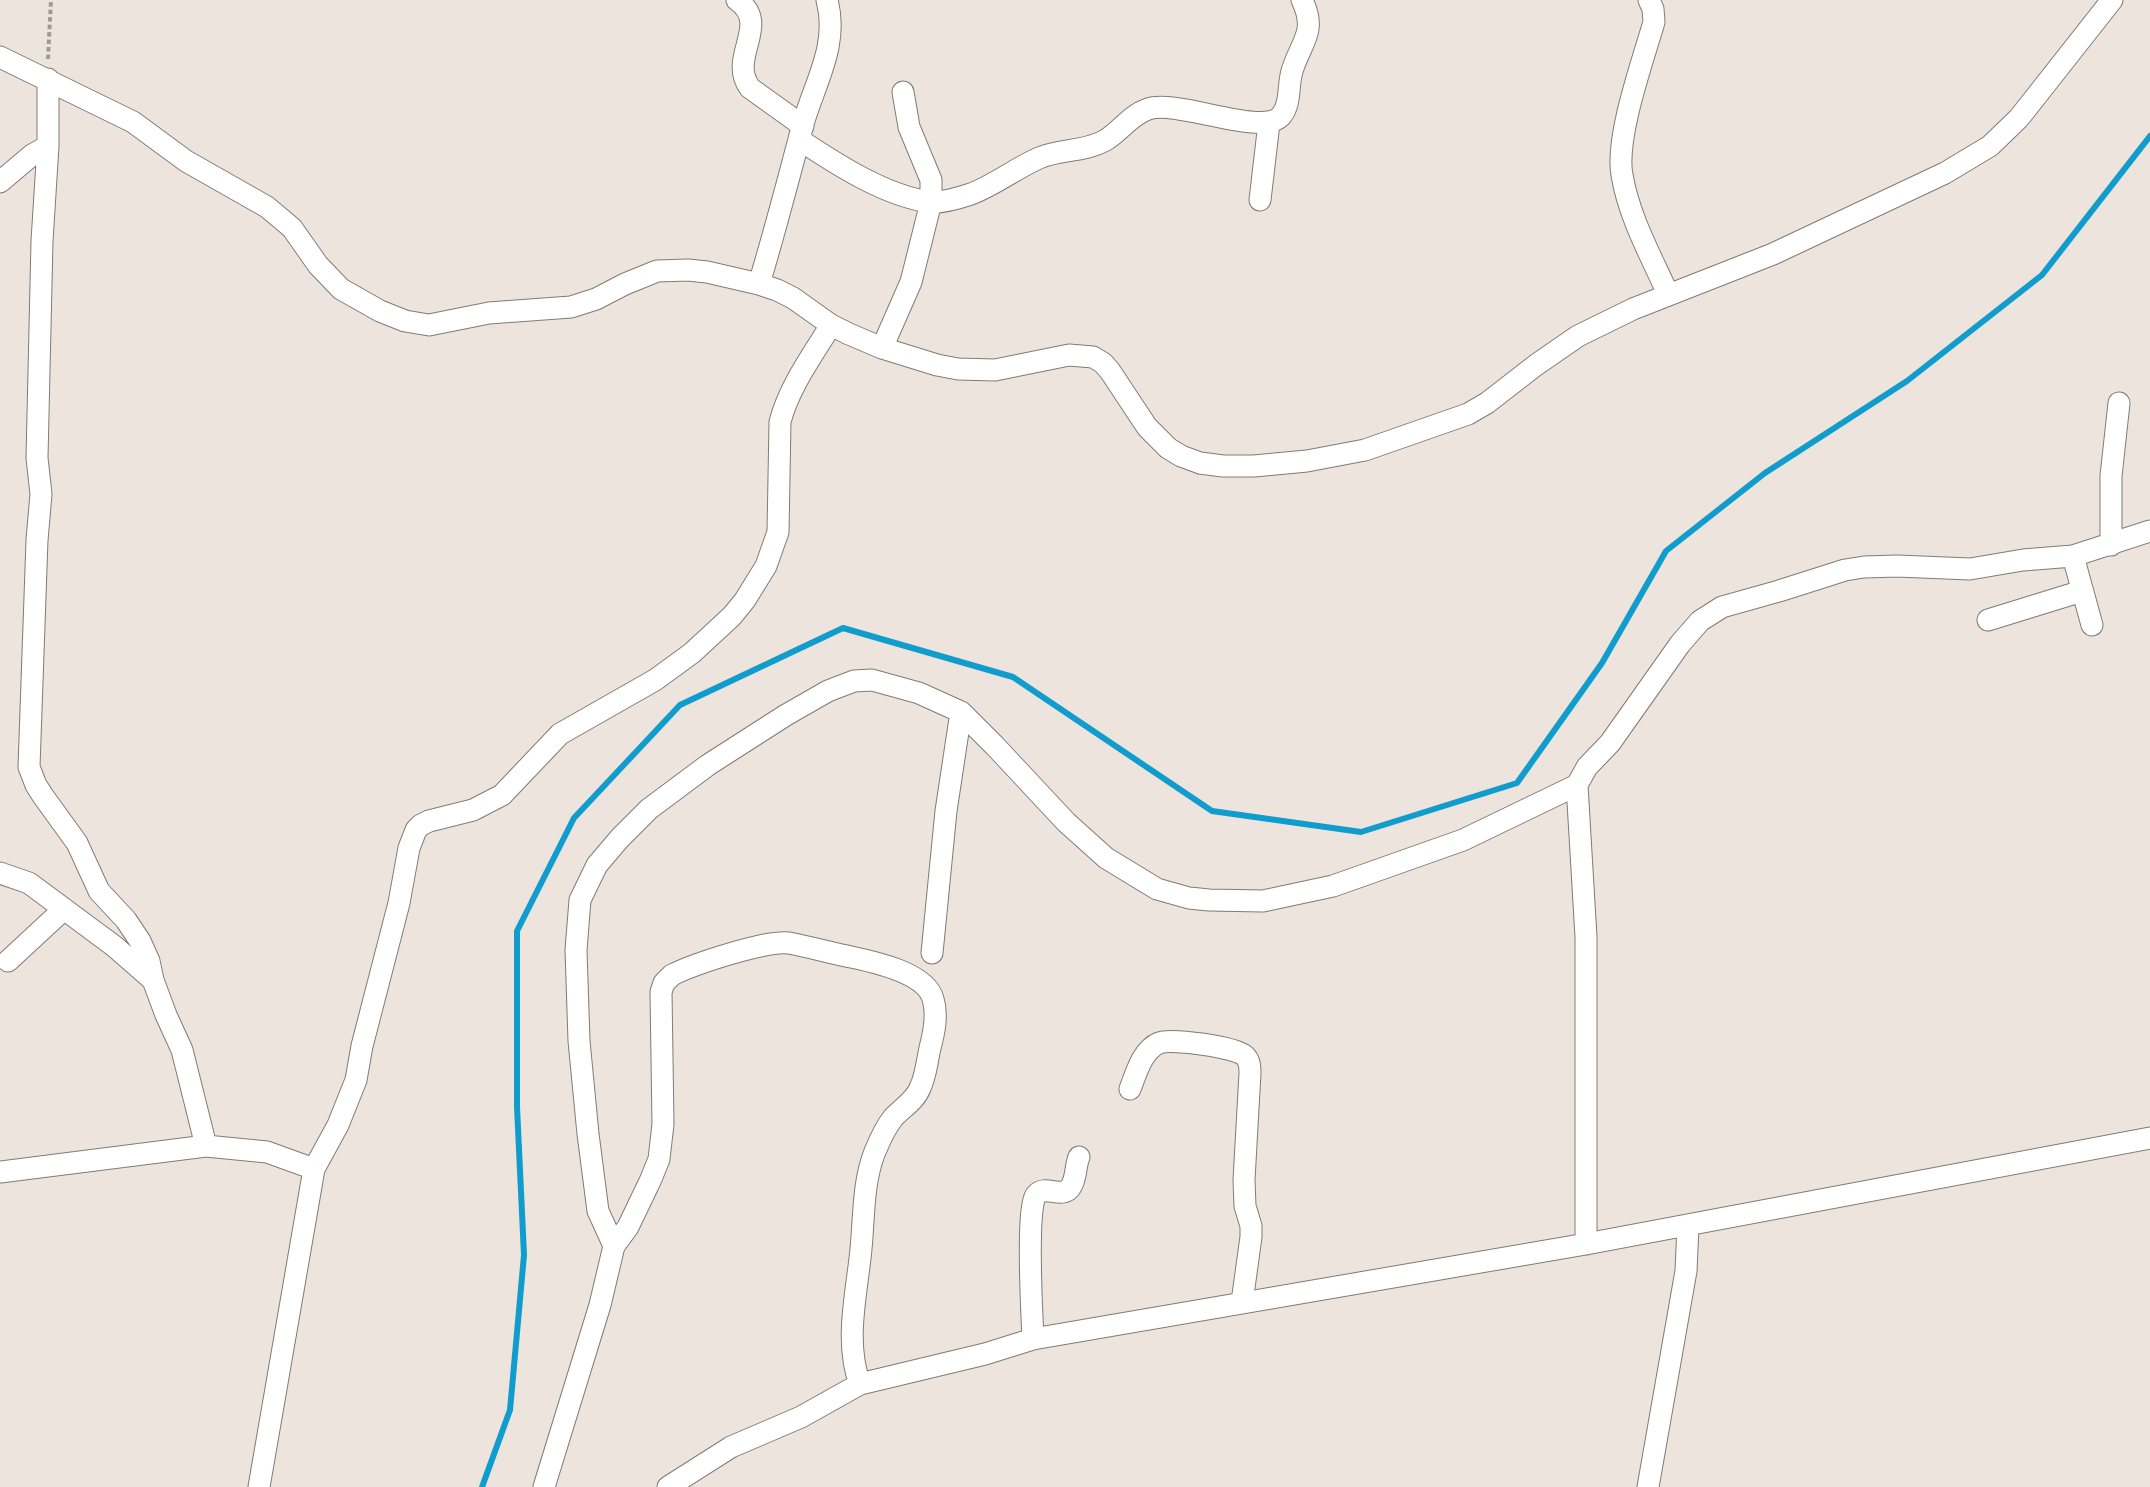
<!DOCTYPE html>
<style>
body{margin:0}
canvas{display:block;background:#ece4dd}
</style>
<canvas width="2150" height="1487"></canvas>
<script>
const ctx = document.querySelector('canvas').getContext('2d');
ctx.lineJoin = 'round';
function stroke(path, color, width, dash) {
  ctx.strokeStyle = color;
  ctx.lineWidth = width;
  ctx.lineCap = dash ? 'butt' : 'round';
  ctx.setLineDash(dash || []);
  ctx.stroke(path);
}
const stream = new Path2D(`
 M482 1487 510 1410 524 1255 517 1107V931L574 818 680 705 843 628 1013 677 1212 811 1361 832 1517 783 1602 663 1666 551 1765 473 1907 381 2042 275 2150 136`);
const path = new Path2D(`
 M48 59 51 0`);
const minor = new Path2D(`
 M737 0C772 25 727 57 750 88L803 126
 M1649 0 1653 9 1654 22C1643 60 1615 138 1622 175 1629 217 1651 256 1668 294
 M0 57 133 122 186 161 267 207 292 228 318 265 341 289 380 311 405 321 429 325 489 313 571 307 596 299 625 284 657 271 688 270 707 272 759 284 777 290 793 298 831 325 849 334 882 348 937 365 958 369 995 370 1069 355 1093 357 1103 363 1110 371 1147 427 1168 448 1181 456 1200 463 1223 466H1254L1307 461 1365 450 1468 414 1487 403 1536 365 1578 336 1633 309 1773 254 1945 173 1990 146 2019 118 2112 0
 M48 79V146L42 241 37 458 41 494 37 540 29 767 36 785 43 796 77 843 99 891 126 920 140 941 149 961 153 980 166 1015 182 1050 206 1146
 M800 140C836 164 887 197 931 202 943 203 959 198 971 194 995 185 1016 168 1039 158 1060 149 1084 152 1104 141 1120 132 1130 115 1148 109 1177 99 1262 137 1281 116 1292 103 1287 83 1293 68 1302 41 1317 31 1302 0
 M0 182 32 155 48 146
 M1260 200 1269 123
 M759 284C775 231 789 177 803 124 815 82 839 45 827 0
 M882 348 911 282 931 202V180L909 127 903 92
 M2111 545V476L2119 403
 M2073 556 2092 625
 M1988 620 2082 591
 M0 873 29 883 114 946 153 980
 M932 953 946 811 961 712
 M8 961 63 910
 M1130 1089C1136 1074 1142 1050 1159 1043 1172 1038 1235 1047 1245 1056 1250 1061 1250 1067 1250 1073L1244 1180 1245 1206 1251 1226V1237L1242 1302
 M0 1172 206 1146 267 1152 314 1169
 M1586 1244V937L1577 785 1587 767 1610 743 1680 644 1700 621 1722 607 1779 591 1845 570 1864 567 1897 566 1970 569 2023 560 2073 556 2150 531
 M614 1246 598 1211 588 1134 579 1041 576 950 580 900 597 865 620 838 649 809 708 765 786 715 828 691 854 681 872 680 919 693 961 712 995 746 1066 822 1106 858 1157 889 1189 898 1209 900 1263 901 1333 886 1463 840 1577 785
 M1033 1339C1032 1317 1026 1207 1036 1195 1045 1184 1061 1199 1070 1188 1077 1179 1075 1166 1079 1157
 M259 1487 314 1169 338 1125 356 1080 362 1046 399 903 409 848 416 830 421 825 429 821 473 810 502 795 560 734 655 680 692 653 732 616 745 600 766 566 778 532 780 422C789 387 812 356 831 325
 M544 1487 600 1305 614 1246 628 1227 651 1179 659 1159 663 1124 661 992 664 983 672 975C694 964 766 940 789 943 810 947 831 953 851 957 875 962 926 973 933 999 938 1015 934 1033 930 1048 927 1061 926 1076 920 1088 915 1101 902 1108 893 1118 884 1129 879 1142 874 1154 863 1183 864 1218 861 1249 857 1292 844 1342 860 1384
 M668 1487 731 1447 801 1417 860 1384 985 1354 1033 1339 1586 1244 2150 1138
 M1648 1487 1686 1271 1688 1226`);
stroke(stream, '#109dce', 6);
stroke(minor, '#827b75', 23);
stroke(path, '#a09a95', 4, [4.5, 3]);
stroke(minor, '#fff', 21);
</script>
